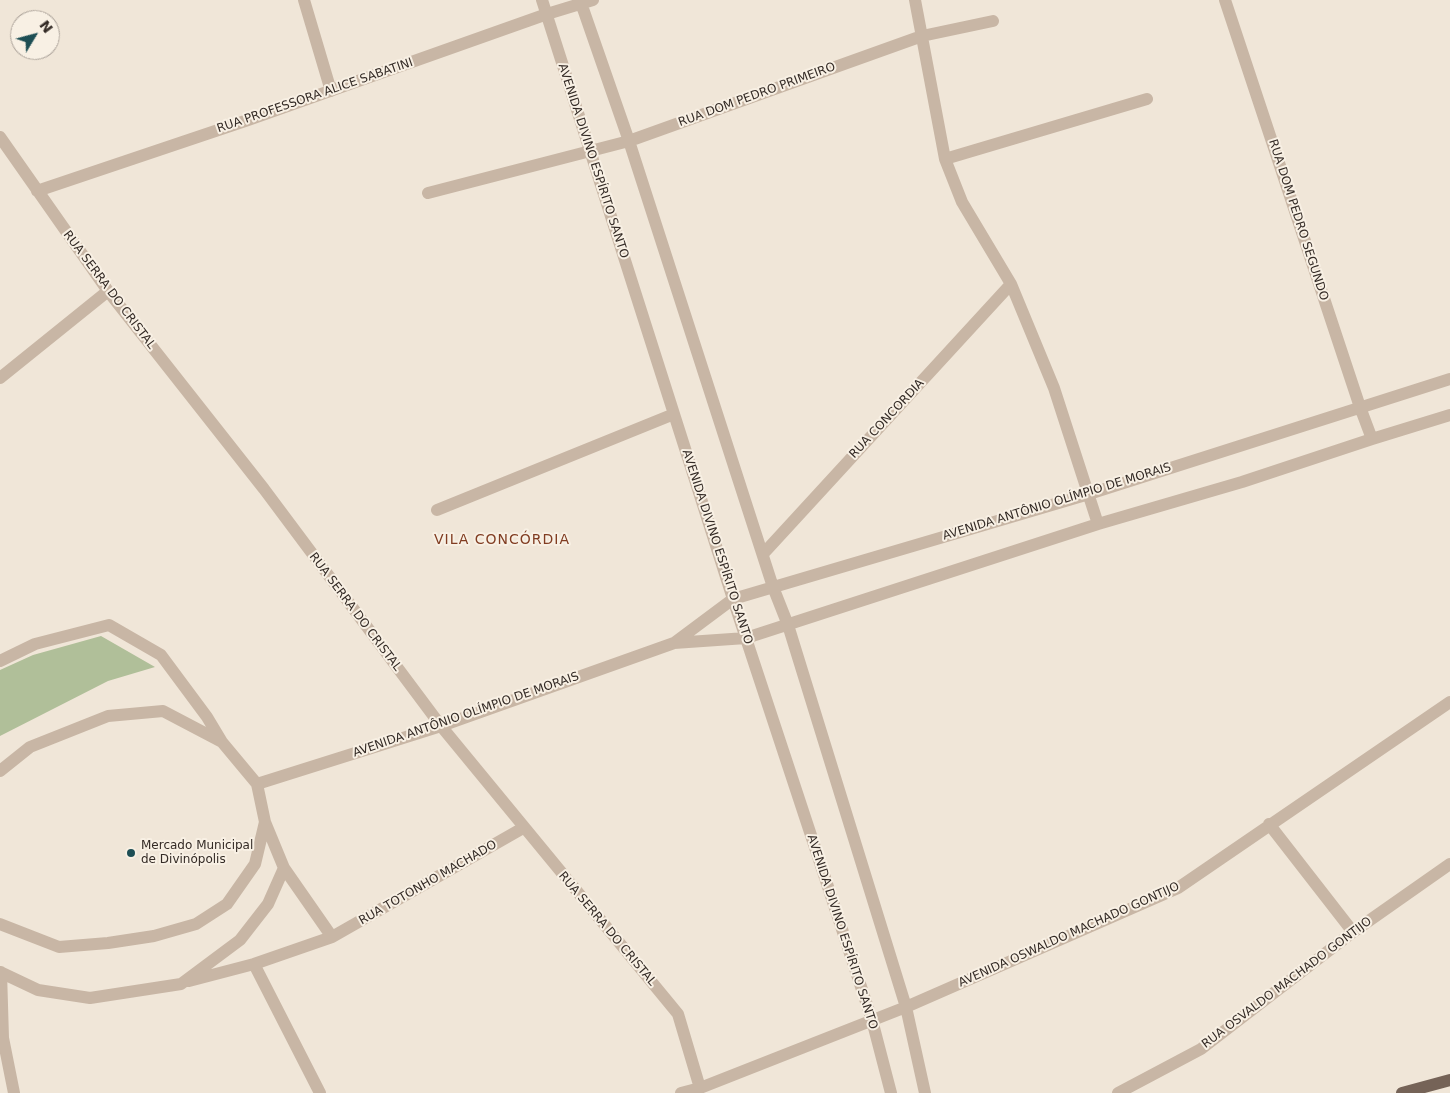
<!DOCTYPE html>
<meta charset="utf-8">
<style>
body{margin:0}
#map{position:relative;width:1450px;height:1093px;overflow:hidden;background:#f0e6d8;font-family:"DejaVu Sans",sans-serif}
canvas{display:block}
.north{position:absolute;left:10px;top:10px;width:50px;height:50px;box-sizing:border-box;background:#f8f0e4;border:1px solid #aaa198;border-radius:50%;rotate:53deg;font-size:14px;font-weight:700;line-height:20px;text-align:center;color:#342b26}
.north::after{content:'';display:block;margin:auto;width:18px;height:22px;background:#1d4e54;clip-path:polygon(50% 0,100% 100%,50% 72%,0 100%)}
</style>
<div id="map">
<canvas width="1450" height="1093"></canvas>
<div class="north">N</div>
</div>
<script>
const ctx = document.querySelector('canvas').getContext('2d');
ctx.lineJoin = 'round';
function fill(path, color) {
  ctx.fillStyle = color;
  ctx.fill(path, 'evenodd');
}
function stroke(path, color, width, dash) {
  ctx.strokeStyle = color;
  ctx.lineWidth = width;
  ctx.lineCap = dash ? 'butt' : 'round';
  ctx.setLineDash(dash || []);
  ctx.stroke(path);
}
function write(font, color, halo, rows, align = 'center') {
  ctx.font = font + ' "DejaVu Sans",sans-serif';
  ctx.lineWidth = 4;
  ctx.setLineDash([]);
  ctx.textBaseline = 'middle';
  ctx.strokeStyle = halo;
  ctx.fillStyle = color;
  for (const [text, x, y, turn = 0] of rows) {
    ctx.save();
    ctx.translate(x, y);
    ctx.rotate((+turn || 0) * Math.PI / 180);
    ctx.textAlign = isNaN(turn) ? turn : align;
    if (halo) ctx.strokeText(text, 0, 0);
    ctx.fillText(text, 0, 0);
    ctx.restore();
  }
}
const green = new Path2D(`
 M101 636 155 667 108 681 0 736V670L33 655Z`);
const minor = new Path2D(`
 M304 0 331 91
 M542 0 733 599 872 1020 891 1093
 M580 0 629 141 773 587 788 625 906 1007 925 1093
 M915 0 945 159 962 202 1011 284 1054 388 1098 524
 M1225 0 1360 407 1372 439
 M0 137 108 291 264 489 441 726 678 1014 700 1088
 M945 159 1147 99
 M37 191 248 120 547 14 593 0
 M428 193 629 141 922 36 993 21
 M0 378 108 291
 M437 510 674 414
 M763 554 1011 284
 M674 643 733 599 1089 494 1450 379
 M0 661 35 644 109 625 161 655 207 717 222 742
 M0 771 30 747 108 716 163 711 222 742 257 784 265 822 255 864 227 904 196 924 154 936 108 943 59 947 0 924
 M257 784 441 726 674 643 746 638 1098 524 1242 482 1372 439 1450 415
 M1269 824 1353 932
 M284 868 332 937
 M254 964 320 1093
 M0 972 38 990 90 998 181 984 240 940 268 904 284 868 265 822
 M1 972 3 1038 14 1093
 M189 981 254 964 332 937 523 828
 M681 1093 700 1088 906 1007 1178 888 1450 702
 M1118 1093 1201 1049 1353 932 1450 864`);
const major = new Path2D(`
 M1402 1093 1450 1080`);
const markers = [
 [131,853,5,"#1d4e54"]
];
const streetNames = [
 ["RUA DOM PEDRO PRIMEIRO",757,95,-20],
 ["RUA PROFESSORA ALICE SABATINI",315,96,-19],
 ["AVENIDA DIVINO ESPÍRITO SANTO",593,161,72],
 ["RUA DOM PEDRO SEGUNDO",1298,220,72],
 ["RUA SERRA DO CRISTAL",109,290,53],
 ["RUA CONCORDIA",887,419,-47],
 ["AVENIDA ANTÔNIO OLÍMPIO DE MORAIS",1057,502,-17],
 ["AVENIDA DIVINO ESPÍRITO SANTO",717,547,72],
 ["RUA SERRA DO CRISTAL",355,612,53],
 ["AVENIDA ANTÔNIO OLÍMPIO DE MORAIS",466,715,-19],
 ["RUA TOTONHO MACHADO",428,883,-30],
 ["RUA SERRA DO CRISTAL",607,929,50],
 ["AVENIDA DIVINO ESPÍRITO SANTO",842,932,72],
 ["AVENIDA OSWALDO MACHADO GONTIJO",1069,935,-24],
 ["RUA OSVALDO MACHADO GONTIJO",1287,983,-37]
];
const poiNames = [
 ["Mercado Municipal",141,846],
 ["de Divinópolis",141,860]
];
const neighbourhoodNames = [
 ["VILA CONCÓRDIA",502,540]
];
fill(green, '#b0bf99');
stroke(minor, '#c8b6a5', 12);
stroke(major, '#756357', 12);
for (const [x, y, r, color] of markers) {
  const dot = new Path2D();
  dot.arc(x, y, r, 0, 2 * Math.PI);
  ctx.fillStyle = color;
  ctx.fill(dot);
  stroke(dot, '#f8f0e4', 2);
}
write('12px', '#342b26', '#f8f0e4', streetNames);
write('12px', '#342b26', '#f8f0e4', poiNames, 'left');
ctx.letterSpacing = '1px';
write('14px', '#803c21', '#f8f0e4', neighbourhoodNames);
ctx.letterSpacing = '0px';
</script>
